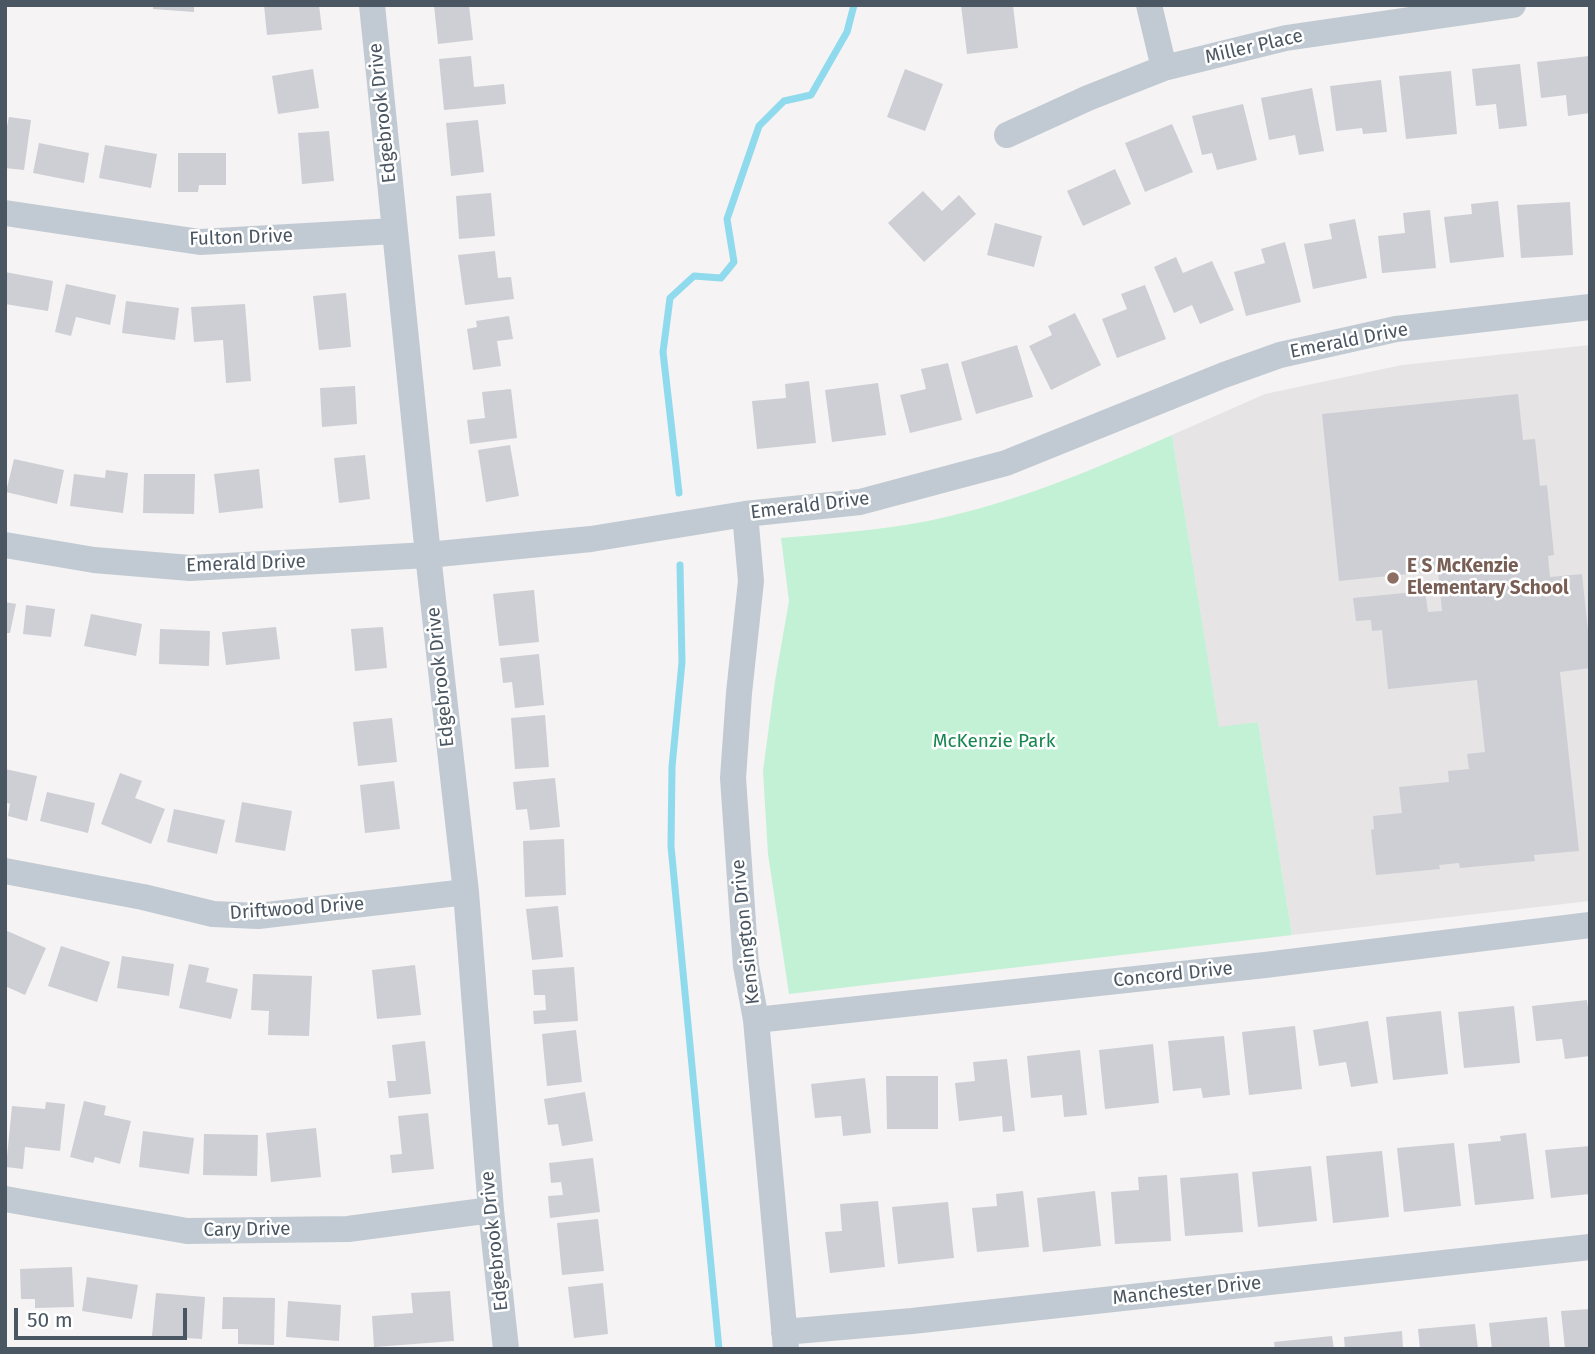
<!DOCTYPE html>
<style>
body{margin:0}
#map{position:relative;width:1595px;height:1354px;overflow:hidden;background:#f5f3f3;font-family:"Fira Sans",sans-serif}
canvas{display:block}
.frame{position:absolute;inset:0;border:7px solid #4a5661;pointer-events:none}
.scale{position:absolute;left:14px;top:1308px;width:173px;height:32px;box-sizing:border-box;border:4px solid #4a5661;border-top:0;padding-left:9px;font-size:21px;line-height:24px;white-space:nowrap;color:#4a5661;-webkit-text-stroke:5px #fff;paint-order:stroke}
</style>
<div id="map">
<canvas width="1595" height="1354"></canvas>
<div class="frame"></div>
<div class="scale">50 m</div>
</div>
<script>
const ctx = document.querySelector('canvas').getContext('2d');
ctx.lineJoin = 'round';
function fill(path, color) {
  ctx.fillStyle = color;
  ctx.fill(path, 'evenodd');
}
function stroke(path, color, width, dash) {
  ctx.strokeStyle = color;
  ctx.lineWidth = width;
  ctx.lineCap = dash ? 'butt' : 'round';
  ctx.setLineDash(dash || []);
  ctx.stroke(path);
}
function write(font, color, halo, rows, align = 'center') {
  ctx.font = font + ' "Fira Sans",sans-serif';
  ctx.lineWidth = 5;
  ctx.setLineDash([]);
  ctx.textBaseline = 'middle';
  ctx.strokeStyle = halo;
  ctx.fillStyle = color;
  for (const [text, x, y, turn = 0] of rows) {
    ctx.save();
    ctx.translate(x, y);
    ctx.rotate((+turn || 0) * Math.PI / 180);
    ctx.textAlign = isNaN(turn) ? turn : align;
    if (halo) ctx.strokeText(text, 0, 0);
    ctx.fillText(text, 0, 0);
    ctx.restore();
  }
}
const education = new Path2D(`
 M1590 345V901L1292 935 1258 722 1219 728 1172 435 1265 394 1402 365Z`);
const green = new Path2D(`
 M1172 435 1219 727 1258 722 1292 935 789 994 768 854 763 771 775 681 789 601 781 538C836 533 892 530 946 517 1027 498 1097 468 1172 435Z`);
const stream = new Path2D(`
 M679 493 663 352 670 298 694 276 721 278 734 262 727 219 759 126 784 101 811 95 847 32 854 5
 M680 565 682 662 672 767 671 846 719 1349`);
const building = new Path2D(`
 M153 5H194V12L153 9Z
 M264 5H319L322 30 267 35Z
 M434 5H469L473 40 438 44Z
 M961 5H1013L1018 48 967 54Z
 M471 56 474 87 504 84 506 104 444 110 439 59Z
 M1589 56 1590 113 1568 116 1566 95 1541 98 1537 62Z
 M1520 64 1527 126 1499 129 1496 104 1476 106 1472 69Z
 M313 69 319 108 278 114 272 76Z
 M905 69 943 84 925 131 887 117Z
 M1451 71 1457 134 1406 139 1399 76Z
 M1381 80 1387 132 1363 134 1362 128 1336 131 1330 86Z
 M1312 88 1324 151 1299 155 1295 135 1269 140 1261 98Z
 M1243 104 1257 160 1217 170 1212 153 1202 155 1192 116Z
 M9 117 31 120 24 170 5 168V135Z
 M478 120 484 172 451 176 446 123Z
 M1172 124 1193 172 1145 192 1125 143Z
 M329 131 334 181 302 184 298 133Z
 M39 143 89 153 84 183 33 173Z
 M105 145 157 154 151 188 99 178Z
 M178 153H226V185H199L198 192H178Z
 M1115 169 1131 204 1083 226 1067 191Z
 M923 191 942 211 959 195 976 214 924 262 888 223Z
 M491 193 495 236 459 239 456 196Z
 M1498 201 1504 257 1450 263 1444 217 1472 214 1471 204Z
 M1570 202 1573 255 1521 258 1517 205Z
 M1430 210 1436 268 1382 273 1378 236 1405 233 1403 213Z
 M1355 219 1367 278 1313 289 1304 244 1332 239 1329 224Z
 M995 223 1042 236 1034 267 987 255Z
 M1285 242 1301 302 1246 316 1234 272 1265 263 1261 249Z
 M495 251 498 278 511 277 514 299 465 305 458 255Z
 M1176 257 1183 273 1212 261 1234 310 1200 324 1192 305 1174 313 1154 267Z
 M5 272 53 281 48 311 5 304Z
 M66 284 116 295 110 325 76 317 71 336 55 332Z
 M1145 285 1166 339 1117 358 1102 319 1127 309 1121 294Z
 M346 293 351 347 319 350 313 296Z
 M126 301 179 308 175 340 122 333Z
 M245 304 251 381 226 383 223 340 194 342 191 307Z
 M1075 313 1101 365 1051 390 1029 346 1052 335 1048 326Z
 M509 316 513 339 497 341 501 366 473 370 467 329 477 327 476 321Z
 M1017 345 1033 397 976 414 961 362Z
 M948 363 962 420 910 433 900 395 926 389 921 369Z
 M809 381 816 443 757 449 752 401 786 398 785 384Z
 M878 383 886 435 832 442 825 390Z
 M355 386 357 424 322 427 320 388Z
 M511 389 517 438 470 444 467 420 485 418 482 392Z
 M1518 394 1523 440 1535 439 1540 486 1547 485 1554 555 1548 556 1550 577 1582 574 1590 650V668L1560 672 1579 851 1534 855 1535 861 1460 868 1459 863 1439 865 1440 869 1376 875 1371 830 1374 829 1373 816 1402 813 1399 787 1449 782 1448 771 1469 769 1467 754 1485 752 1477 680 1388 689 1382 630 1372 631 1371 620 1356 621 1353 598 1425 591 1428 612 1442 611 1438 571 1339 581 1322 414Z
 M510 445 519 496 486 502 478 450Z
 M365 455 370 499 339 503 334 458Z
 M14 459 64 470 57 504 6 492Z
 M259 469 263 508 219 513 214 474Z
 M106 470 128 473 123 513 70 506 74 474 105 478Z
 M144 474H195L194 514 143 513Z
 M534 590 539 642 499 646 493 594Z
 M5 602 16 604 10 633H5Z
 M26 605 55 609 51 637 23 634Z
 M91 614 142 624 136 656 84 646Z
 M276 627 280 659 226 665 222 632Z
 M383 627 387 668 355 671 351 629Z
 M160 629 210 631 209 666 159 664Z
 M539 654 544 705 515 708 512 682 503 683 500 658Z
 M545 715 549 767 515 769 511 718Z
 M392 718 397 762 358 766 353 722Z
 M5 769 37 776 27 821 8 816 10 804 5 802Z
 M120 773 142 781 135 798 165 809 151 844 101 824Z
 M555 778 560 827 530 830 527 809 516 810 513 782Z
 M394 781 400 829 365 833 360 785Z
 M47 792 95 803 88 833 40 821Z
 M242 802 292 811 285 851 235 842Z
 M174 809 225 820 217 854 167 842Z
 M564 839 566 895 525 897 523 841Z
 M558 906 563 957 532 960 526 909Z
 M5 930 46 948 25 995 5 986Z
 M61 946 110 962 97 1002 48 986Z
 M122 956 174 964 169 996 117 988Z
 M189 964 209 968 206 982 238 989 231 1019 179 1008Z
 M415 965 421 1015 377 1019 372 970Z
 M574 967 578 1021 534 1024 533 1011 546 1010 545 995H534L532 970Z
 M253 974 312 976 309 1036 268 1035 269 1011 251 1010Z
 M1587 1000 1590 1023V1056L1565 1059 1562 1039 1536 1041 1532 1006Z
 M1514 1006 1520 1063 1464 1068 1458 1012Z
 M1441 1011 1448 1074 1393 1080 1386 1017Z
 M1368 1021 1378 1083 1351 1087 1346 1062 1319 1066 1313 1030Z
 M1295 1026 1302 1089 1249 1095 1242 1032Z
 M576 1030 582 1082 547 1086 542 1034Z
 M1224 1036 1230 1095 1203 1098 1201 1088 1173 1091 1168 1041Z
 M425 1041 431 1094 389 1098 387 1081H396L392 1045Z
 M1153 1044 1159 1103 1105 1109 1099 1050Z
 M1080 1050 1087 1115 1064 1117 1062 1095 1031 1098 1027 1056Z
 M1007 1059 1015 1131 1003 1132 1002 1116 959 1121 955 1083 975 1081 973 1062Z
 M886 1076H938V1129H887Z
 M865 1078 871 1133 843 1136 841 1116 815 1118 811 1084Z
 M585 1092 593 1141 562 1146 558 1124 548 1125 544 1099Z
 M84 1101 106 1106 104 1115 131 1121 120 1164 95 1157 93 1163 70 1157Z
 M46 1102 65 1104 60 1151 25 1147 23 1169 6 1167 12 1106 45 1109Z
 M428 1113 434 1169 392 1173 390 1155 402 1154 398 1116Z
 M316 1128 321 1177 271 1182 266 1133Z
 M143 1131 194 1138 189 1174 139 1167Z
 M1526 1133 1534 1199 1475 1205 1468 1144 1501 1141 1500 1136Z
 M204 1134 258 1135 257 1176 203 1175Z
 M1454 1143 1461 1206 1404 1212 1397 1148Z
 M1590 1146V1194L1551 1198 1545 1150Z
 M1382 1151 1389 1217 1333 1223 1326 1156Z
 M593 1158 600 1212 550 1218 548 1196 563 1195 561 1182 551 1183 549 1163Z
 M1311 1166 1317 1221 1258 1227 1252 1172Z
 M1238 1173 1243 1232 1185 1236 1180 1178Z
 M1167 1175 1171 1241 1115 1244 1111 1192 1139 1190 1138 1177Z
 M1023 1191 1029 1247 977 1252 972 1208 997 1206 996 1194Z
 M1095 1191 1101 1246 1043 1252 1037 1198Z
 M878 1201 885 1267 830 1273 825 1232 842 1231 840 1204Z
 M948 1202 954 1258 898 1264 892 1207Z
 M598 1219 604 1271 562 1275 557 1223Z
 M72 1267 74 1307 35 1308V1299H21L20 1269Z
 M87 1277 138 1285 132 1319 82 1311Z
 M603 1283 608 1334 574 1338 568 1287Z
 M450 1291 454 1341 374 1347 372 1316 413 1313 411 1293Z
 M156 1293 205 1297 202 1339 152 1336Z
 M223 1297 275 1298 274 1345 238 1344V1329H222Z
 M288 1301 341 1305 339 1341 286 1337Z
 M1590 1309V1348L1565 1349 1561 1311Z
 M1547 1317 1550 1349H1492L1489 1323Z
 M1475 1324 1478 1349H1420L1418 1329Z
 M1402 1331 1403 1349H1345L1344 1337Z
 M1332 1336 1334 1349H1275L1274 1342Z`);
const minor = new Path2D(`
 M372 5 428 555 466 892 491 1210 506 1349
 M1149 5 1164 68
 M1007 135 1088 98 1164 68 1286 38 1513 5
 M5 213 200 242 394 231
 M745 514 751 581 739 693 733 778 746 966 756 1020 786 1349
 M5 545 94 560 190 568 428 555 591 539 745 514 860 502 1006 463 1224 375 1280 355 1396 329 1590 307
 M5 871 143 897 213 914 258 916 466 892
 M756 1020 1265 965 1590 925
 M5 1199 187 1231 348 1229 491 1210
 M784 1332 912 1321 1590 1247`);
const markers = [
 [1393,578,7,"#8d6e63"]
];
const streetNames = [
 ["Miller Place",1254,47,-13],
 ["Edgebrook Drive",383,113,-96],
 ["Fulton Drive",241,238,-2],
 ["Emerald Drive",1349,341,-11],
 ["Emerald Drive",810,506,-7],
 ["Emerald Drive",246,564,-2],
 ["Edgebrook Drive",441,677,-96],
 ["Driftwood Drive",297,909,-4],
 ["Kensington Drive",746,932,-96],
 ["Concord Drive",1173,975,-6],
 ["Cary Drive",247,1230,-1],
 ["Edgebrook Drive",495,1241,-96],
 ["Manchester Drive",1187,1291,-6]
];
const educationNames = [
 ["E S McKenzie",1407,567],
 ["Elementary School",1407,589]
];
const parkNames = [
 ["McKenzie Park",994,742]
];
fill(education, '#e6e4e5');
fill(green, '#c3f1d5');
stroke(stream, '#90daee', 7);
fill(building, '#cdcfd5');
stroke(minor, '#c1cad2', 26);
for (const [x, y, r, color] of markers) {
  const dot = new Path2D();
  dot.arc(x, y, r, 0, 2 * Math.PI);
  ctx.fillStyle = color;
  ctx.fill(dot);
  stroke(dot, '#fff', 2.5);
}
write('19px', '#4a5661', '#fff', streetNames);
write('bold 19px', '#785e54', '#fff', educationNames, 'left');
write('19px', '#17864f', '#fff', parkNames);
</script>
